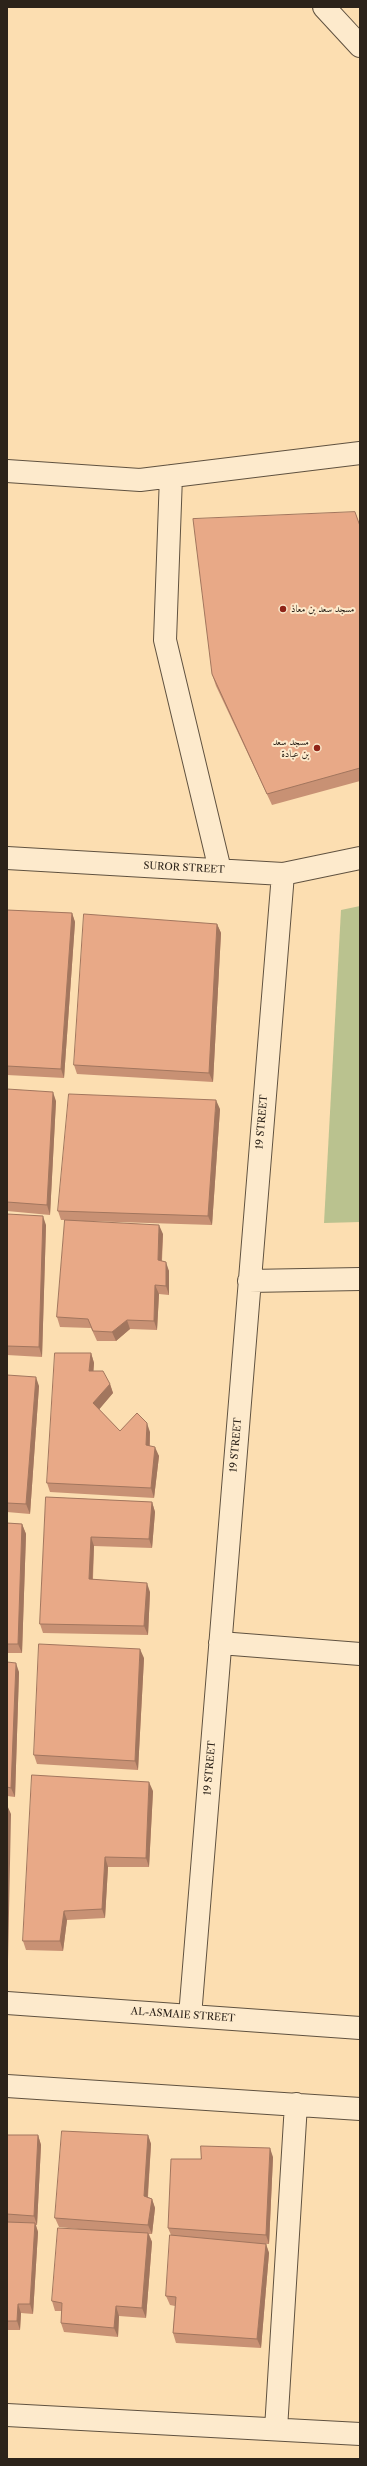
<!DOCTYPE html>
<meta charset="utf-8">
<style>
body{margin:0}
#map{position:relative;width:367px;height:2466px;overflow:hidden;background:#fcdeb1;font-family:"Libre Caslon Text",serif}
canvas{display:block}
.frame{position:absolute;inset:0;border:8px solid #2c231a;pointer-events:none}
</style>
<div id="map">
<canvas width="367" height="2466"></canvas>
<div class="frame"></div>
</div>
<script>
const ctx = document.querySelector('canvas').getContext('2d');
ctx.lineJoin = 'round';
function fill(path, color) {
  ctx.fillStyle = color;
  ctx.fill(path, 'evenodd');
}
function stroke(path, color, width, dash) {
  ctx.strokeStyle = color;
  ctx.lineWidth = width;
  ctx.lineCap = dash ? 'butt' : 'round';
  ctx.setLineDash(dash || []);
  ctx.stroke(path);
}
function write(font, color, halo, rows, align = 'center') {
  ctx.font = font + ' "Libre Caslon Text",Amiri,serif';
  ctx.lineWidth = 4;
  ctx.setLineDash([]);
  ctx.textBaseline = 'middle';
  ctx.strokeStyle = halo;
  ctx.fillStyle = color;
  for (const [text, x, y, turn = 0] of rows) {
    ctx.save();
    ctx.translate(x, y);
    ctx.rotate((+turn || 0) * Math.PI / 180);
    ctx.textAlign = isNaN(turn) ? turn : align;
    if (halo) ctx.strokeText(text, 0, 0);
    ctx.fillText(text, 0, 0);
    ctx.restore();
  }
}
const green = new Path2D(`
 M360 906V1222L324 1223 341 910Z`);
const minor = new Path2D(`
 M324 7 360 46
 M7 471 140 480 360 453
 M171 476 165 640 220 870
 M7 858 283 874 360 858
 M249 1281 360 1279
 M220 1643 360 1654
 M7 2003 360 2028
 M190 2016 283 874
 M7 2086 360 2109
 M7 2415 360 2434
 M276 2429 296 2104`);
const wall = new Path2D(`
 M360 526V781L272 805 216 686 212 674Z
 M7 910 72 913 75 922 64 1078 7 1075Z
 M217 924 221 933 213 1082 77 1074 74 1065Z
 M7 1089 56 1101 50 1215 7 1211Z
 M220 1109 212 1225 86 1221 163 1234 162 1261 169 1271V1295L159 1294 157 1330 130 1329 116 1341H97L91 1328 60 1327 57 1317 65 1220H61L58 1211Z
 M7 1214 46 1225 42 1357 7 1355Z
 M91 1353 94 1363 93 1371 110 1384 113 1393 99 1409 120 1431 150 1432V1446L159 1456 154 1498 50 1492 47 1483Z
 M7 1375 39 1386 30 1514 7 1512Z
 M46 1497 152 1502 155 1512 152 1548 94 1546 93 1579 150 1592 148 1635 43 1633 40 1624Z
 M7 1523 22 1524 26 1534 22 1653H7Z
 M144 1658 138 1770 37 1764 34 1755Z
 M7 1662 19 1672 15 1797 7 1796Z
 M153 1791 149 1867H108L105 1918 67 1920 63 1951 26 1950 23 1941Z
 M7 2135H38L41 2145 37 2225H36L38 2232 33 2314 21 2313 20 2330H7Z
 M148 2135 151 2144 148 2197 152 2199 155 2208 152 2234H149L152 2242 146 2318 119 2316 118 2337 64 2332 61 2323 62 2311H55L52 2301 78 2229 59 2227 55 2218Z
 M273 2157 269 2244H266L269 2253 261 2348 176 2343 173 2333 175 2306 170 2305 166 2296 171 2235 168 2228Z`);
const shadedWall = new Path2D(`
 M72 913 75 922 64 1078 61 1069Z
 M217 924 221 933 213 1082 209 1073Z
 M53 1092 56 1101 50 1215 47 1205Z
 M216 1100 220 1109 212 1225 208 1216Z
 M43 1216 46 1225 42 1357 39 1347Z
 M159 1225 163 1234 161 1269 158 1260Z
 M166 1262 169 1271V1295L166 1286Z
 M155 1285 159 1294 157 1330 154 1321Z
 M127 1320 130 1329 116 1341 112 1332Z
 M91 1353 94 1363 93 1380 89 1371Z
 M36 1377 39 1386 30 1514 26 1504Z
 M110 1384 113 1393 97 1412 93 1403Z
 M147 1423 150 1432 149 1454 146 1445Z
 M155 1447 159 1456 154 1498 151 1488Z
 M152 1502 155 1512 152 1548 149 1539Z
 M22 1524 26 1534 22 1653 18 1644Z
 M91 1537 94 1546 92 1588 89 1579Z
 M147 1583 150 1592 148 1635 144 1626Z
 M140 1649 144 1658 138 1770 135 1761Z
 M16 1663 19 1672 15 1797 11 1788Z
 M149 1782 153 1791 149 1867 146 1858Z
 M7 1805 11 1814 8 1961 7 1959Z
 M105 1857 108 1867 105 1918 102 1909Z
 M64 1911 67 1920 63 1951 60 1941Z
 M38 2135 41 2145 37 2225 34 2216Z
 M148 2135 151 2144 147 2205 144 2196Z
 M270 2148 273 2157 269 2244 266 2235Z
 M152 2199 155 2208 152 2234 148 2225Z
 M35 2223 38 2232 33 2314 30 2304Z
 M148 2233 152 2242 146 2318 142 2308Z
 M266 2244 269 2253 261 2348 257 2339Z
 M18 2304 21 2313 20 2330 17 2321Z
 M116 2306 119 2316 118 2337 114 2328Z`);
const building = new Path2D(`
 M355 512 360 526V768L267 794 212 674 193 519Z
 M7 910 72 913 61 1069 7 1066Z
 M84 914 217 924 209 1073 74 1065Z
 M7 1089 53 1092 47 1205 7 1202Z
 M69 1094 216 1100 208 1216 58 1211Z
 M7 1214 43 1216 39 1347 7 1346Z
 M65 1220 159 1225 158 1260 166 1262V1286L155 1285 154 1321 127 1320 112 1332 93 1331 88 1319 57 1317Z
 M55 1353H91L89 1371H103L110 1384 93 1403 120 1431 137 1413 147 1423 146 1445 155 1447 151 1488 47 1483Z
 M7 1375 36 1377 26 1504 7 1503Z
 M46 1497 152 1502 149 1539 91 1537 89 1579 147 1583 144 1626 40 1624Z
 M7 1523 22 1524 18 1644H7Z
 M39 1644 140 1649 135 1761 34 1755Z
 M7 1662 16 1663 11 1788 7 1787Z
 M32 1775 149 1782 146 1858 105 1857 102 1909 64 1911 60 1941H23Z
 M62 2131 148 2135 144 2196 152 2199 148 2225 55 2218Z
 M7 2135H38L34 2216 7 2214Z
 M201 2146 270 2148 266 2235 168 2228 171 2159H201Z
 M7 2222 35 2223 30 2304H18L17 2321H7Z
 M58 2228 148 2233 142 2308 116 2306 114 2328 61 2323 62 2303 52 2301Z
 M170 2235 266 2244 257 2339 173 2333 176 2297 166 2296Z`);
const markers = [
 [283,609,4,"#8f2418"],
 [317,748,4,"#8f2418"]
];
const poiNames = [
 ["مسجد سعد بن معاذ",291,609],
 ["مسجد سعد",309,742,"right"],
 ["بن عبادة",309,754,"right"]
];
const streetNames = [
 ["SUROR STREET",184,868,3],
 ["19 STREET",262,1122,-85],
 ["19 STREET",236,1445,-85],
 ["19 STREET",210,1768,-85],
 ["AL-ASMAIE STREET",183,2015,4]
];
fill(green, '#bac28f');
stroke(minor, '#605240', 24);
stroke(minor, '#fdeacc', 22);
fill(wall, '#c89174');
fill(shadedWall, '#a2765e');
fill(building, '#e8a987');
stroke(building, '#a2765e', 1);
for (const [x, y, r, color] of markers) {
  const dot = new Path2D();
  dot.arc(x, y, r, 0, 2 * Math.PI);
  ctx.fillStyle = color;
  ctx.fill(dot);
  stroke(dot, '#fdeacc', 1.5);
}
write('10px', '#2c231a', '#fdeacc', poiNames, 'left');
write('10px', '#2c231a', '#fdeacc', streetNames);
</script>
